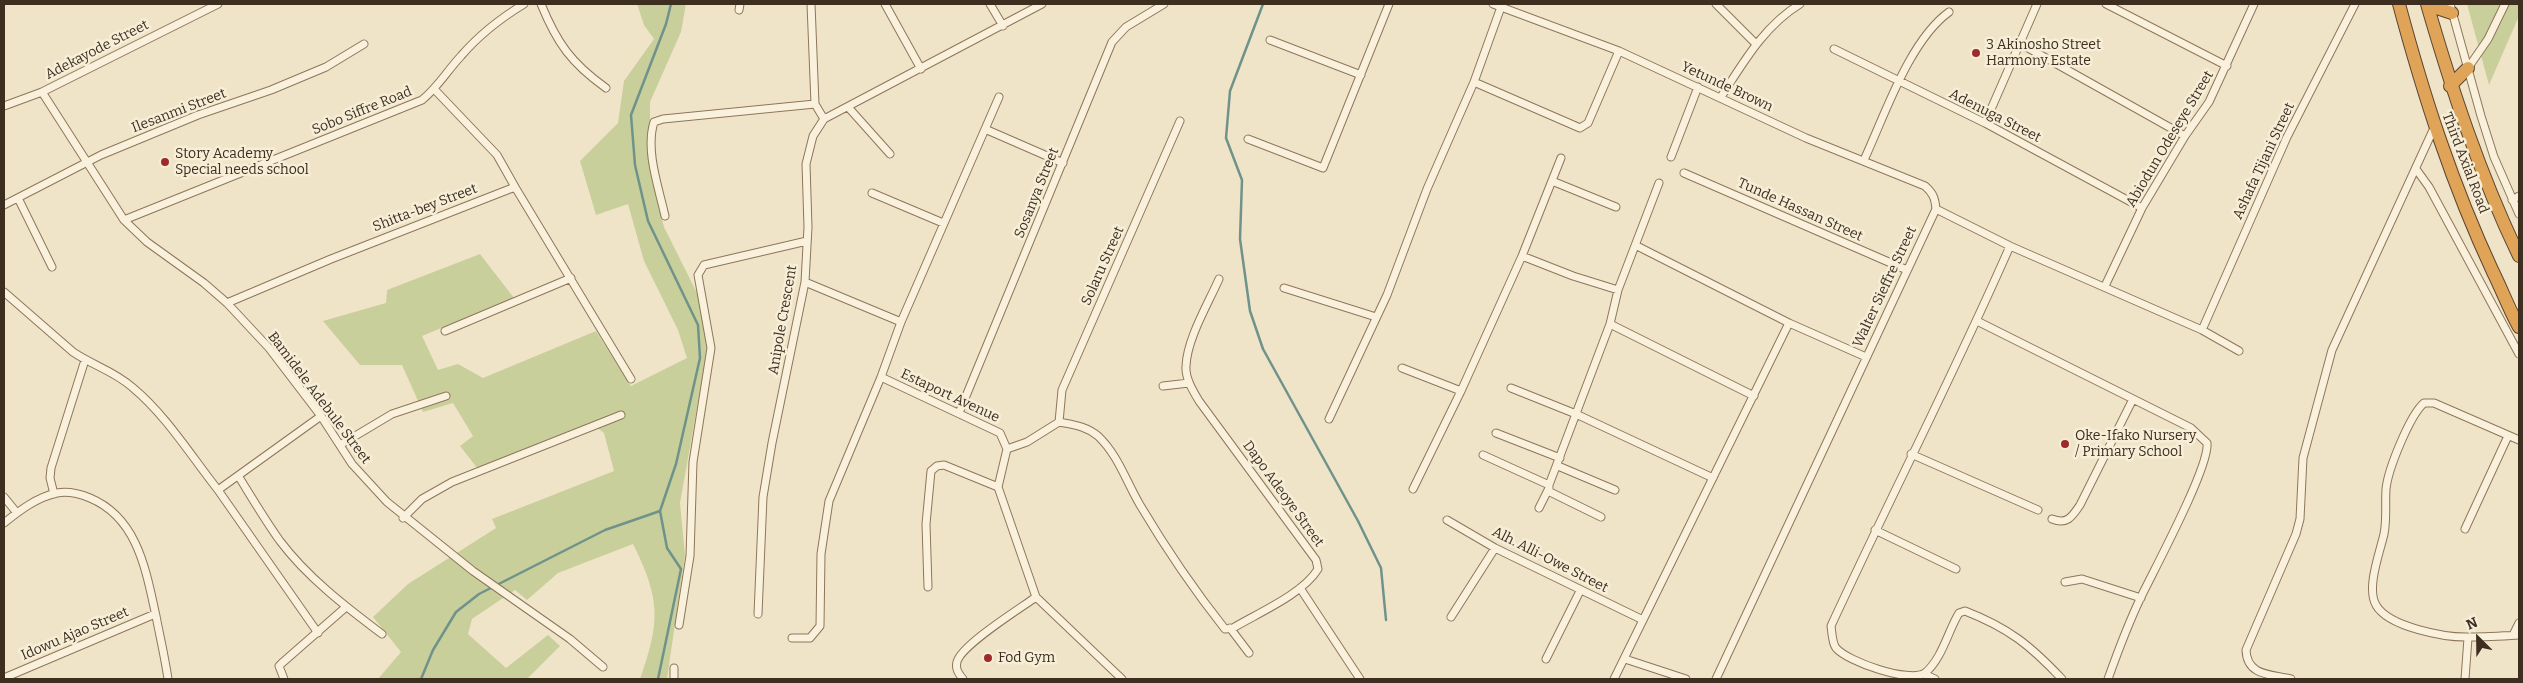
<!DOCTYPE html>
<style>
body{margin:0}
#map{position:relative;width:2523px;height:683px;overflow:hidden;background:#f0e4c8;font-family:Bitter,serif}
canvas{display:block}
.frame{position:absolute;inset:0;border:5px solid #3d2e20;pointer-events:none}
.north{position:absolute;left:2453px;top:613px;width:50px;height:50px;-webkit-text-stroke:4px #f7eed8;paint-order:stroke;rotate:337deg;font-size:14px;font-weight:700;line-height:20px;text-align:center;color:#3d2e20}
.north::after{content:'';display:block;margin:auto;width:18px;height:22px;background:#3d2e20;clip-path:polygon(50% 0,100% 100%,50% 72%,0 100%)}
</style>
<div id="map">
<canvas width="2523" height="683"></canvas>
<div class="frame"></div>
<div class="north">N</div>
</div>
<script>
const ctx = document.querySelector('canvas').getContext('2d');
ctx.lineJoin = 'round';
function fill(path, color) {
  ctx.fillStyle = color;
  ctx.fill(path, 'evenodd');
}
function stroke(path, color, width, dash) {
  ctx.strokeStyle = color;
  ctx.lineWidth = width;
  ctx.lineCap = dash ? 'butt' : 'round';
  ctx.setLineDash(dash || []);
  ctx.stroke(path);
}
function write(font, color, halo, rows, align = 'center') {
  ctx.font = font + ' Bitter,serif';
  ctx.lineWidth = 5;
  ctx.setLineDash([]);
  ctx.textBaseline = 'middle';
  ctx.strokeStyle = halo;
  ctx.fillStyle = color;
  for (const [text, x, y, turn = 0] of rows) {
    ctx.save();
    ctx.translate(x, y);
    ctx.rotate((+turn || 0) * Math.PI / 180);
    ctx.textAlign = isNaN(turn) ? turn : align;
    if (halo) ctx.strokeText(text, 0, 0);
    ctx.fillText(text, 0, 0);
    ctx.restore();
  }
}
const green = new Path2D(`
 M637 4H686L681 32 650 102V172L664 227 703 305 709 340 680 503 685 555 667 679H640C660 622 661 600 633 544L558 573 527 600 515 590 472 619 468 634 506 668 548 635 560 646 527 679H378L401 652 373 617 408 584 496 528 492 519 614 471 604 433 591 423 478 469 460 446 473 436 453 403 423 412 402 365H360L323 321 386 303 387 290 480 254 514 298 422 336 438 370 458 364 483 378 596 331 631 386 687 358 678 330 644 261 628 204 596 215 580 161 618 123 624 81 654 39 644 25Z
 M2467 4H2519V16L2489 85Z`);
const stream = new Path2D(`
 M1263 4 1230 91 1226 138 1242 180 1240 239 1250 311 1263 349 1358 521 1381 568 1386 620
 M421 679 433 650 456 612 479 594 605 530 660 511
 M658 679 681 569 667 548 660 511 676 464 700 358 698 325 648 221 635 165 631 115 666 24 671 4`);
const minor = new Path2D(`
 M541 4C557 43 571 63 606 88
 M885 4 921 69
 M990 4 1003 26
 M1493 4 1619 51 1806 138 1925 186C1933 193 1935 198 1936 209
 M1716 4 1756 44
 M2106 4 2227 66
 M2450 4 2481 116 2494 157 2519 214
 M739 10 740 4
 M1270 40 1361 75
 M2021 44 2185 136
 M1834 49 1985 123 2142 208
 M2468 68 2488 39 2505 4
 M1474 82 1580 128 1588 123 1619 51
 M42 92 218 4
 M1721 97C1743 63 1764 26 1800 4
 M4 106 42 92 124 220 147 242 204 283 227 303 269 348 321 416 352 464 387 502 473 571 570 639 603 667
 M848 107 890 154
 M824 119 1042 4
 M1985 123 2037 4
 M985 129 1063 163
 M1248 139 1323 168 1389 4
 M1671 157 1698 87
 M1864 160C1885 115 1909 41 1949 12
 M2416 169 2429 187 2519 354
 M1684 173 1907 270
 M1552 181 1616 207
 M515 187 631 379
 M872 193 943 223
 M18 198 52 267
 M2512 200 2519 196
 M4 205 101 155 198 115 271 90 326 67 364 44
 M665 216C659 188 645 151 654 122L663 119 815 104
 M124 220 422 100C438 87 447 71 461 56 479 35 501 18 524 4
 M1637 246 1789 323 1866 357
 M2010 246C1954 374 1890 498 1831 626 1832 632 1832 643 1836 648 1848 662 1909 683 1925 673 1942 659 1948 631 1959 613L1965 611C2009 628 2031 646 2062 679
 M1522 256 1561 158
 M805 282 901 322 881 377 1000 433 1007 449 998 487 1036 597 1122 679
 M2105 286 2142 208 2185 136 2209 102 2254 4
 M1284 288 1376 317
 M4 292 73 352C92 365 114 371 132 387 166 415 191 456 218 490L321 416
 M227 303 331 259 515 187 497 155 435 90
 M1977 321 2191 428 2207 443C2210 466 2154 570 2141 597 2128 624 2118 651 2108 679
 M901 322 999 97
 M1610 324 1754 396
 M2202 330 2287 137 2355 4
 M445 331 571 278
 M1402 368 1461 391
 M1163 386 1189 383
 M1511 388 1576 414 1713 478
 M959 413 1112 42 1126 27 1164 4
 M1329 419 1387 295 1427 189 1474 82 1501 7
 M1059 422 1062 390 1180 121
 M1496 433 1560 458
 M2519 440 2434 403H2424C2410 415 2388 469 2386 489 2385 504 2387 519 2384 534 2380 552 2366 588 2376 605 2388 627 2446 638 2470 637 2486 637 2503 636 2519 635
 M340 445 392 414 446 396
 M1007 449 1027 442 1059 422C1074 425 1086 426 1098 436 1118 455 1126 481 1140 505 1165 547 1194 590 1225 629L1233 628C1258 613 1303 594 1318 569L1316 560 1199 401C1193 391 1185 378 1186 366 1187 339 1208 304 1219 279
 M1911 454 2038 510
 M1483 455 1549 485 1610 324 1618 290 1659 183
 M1558 466 1615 490
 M239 477C252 498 265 520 280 541 307 577 346 607 382 634
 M1413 489 1461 391 1522 256 1573 276 1618 290
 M218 490 318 633
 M1548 491 1601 517
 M54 494 50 478 51 468 85 360
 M4 497 17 513
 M1539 508 1549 488
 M403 518 422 499 452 482 621 415
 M2052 519C2067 525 2072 517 2080 505L2133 399
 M1447 520 1495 548 1643 620
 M4 523C19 511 37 497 57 493 68 491 80 494 90 498 138 518 146 571 156 616 160 637 165 658 168 679
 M2465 529 2508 436
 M1875 530 1956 569
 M2065 582 2082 579 2141 598
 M928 587 926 524 931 471 937 466 944 465 998 487
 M1300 588 1360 679
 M758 614 763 497 772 443 805 282 808 227 806 164 813 136 824 119 815 104 811 4
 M1451 617 1495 548
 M679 625 690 556 693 462 711 348 698 275 704 265 807 241
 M1230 628 1249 653
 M2513 635 2519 623
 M792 638H810L820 626 821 554 829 501 881 377
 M1546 659 1580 591
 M1625 659 1686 679
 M674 668V679
 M1924 674 1935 679
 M4 678 155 614
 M284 679 279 666 282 663 346 607
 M963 679C959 674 955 669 957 662 961 645 1021 608 1036 597
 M1614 679 1789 323
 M1716 679 1936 209 2010 246 2202 330 2239 351
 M2291 679C2270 674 2247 676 2246 650L2296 534 2300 519 2303 458 2332 350 2434 128
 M2465 679 2468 638`);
const motorway = new Path2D(`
 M2399 4C2424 97 2452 184 2493 272 2502 290 2509 309 2519 327
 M2427 4C2452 90 2480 175 2519 256
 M2428 5 2452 13
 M2450 86 2468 68`);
const markers = [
 [1976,53,5,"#9e2a2b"],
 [165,162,5,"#9e2a2b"],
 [2065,444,5,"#9e2a2b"],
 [988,658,5,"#9e2a2b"]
];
const poiNames = [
 ["3 Akinosho Street",1986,45],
 ["Harmony Estate",1986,61],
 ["Story Academy",175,154],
 ["Special needs school",175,170],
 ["Oke-Ifako Nursery",2075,436],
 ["/ Primary School",2075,452],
 ["Fod Gym",998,658]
];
const streetNames = [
 ["Adekayode Street",97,50,-27],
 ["Yetunde Brown",1727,87,25],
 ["Ilesanmi Street",179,111,-21],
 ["Sobo Siffre Road",362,111,-22],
 ["Adenuga Street",1995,116,27],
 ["Abiodun Odeseye Street",2170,139,-59],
 ["Ashafa Tijani Street",2264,161,-65],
 ["Third Axial Road",2465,163,69],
 ["Sosanya Street",1037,193,-68],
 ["Shitta-bey Street",425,208,-21],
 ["Tunde Hassan Street",1800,210,24],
 ["Solaru Street",1103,266,-66],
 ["Walter Sieffre Street",1885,287,-65],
 ["Anipole Crescent",783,320,-80],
 ["Estaport Avenue",950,396,25],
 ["Bamidele Adebule Street",319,398,53],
 ["Dapo Adeoye Street",1283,494,54],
 ["Alh. Alli-Owe Street",1550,560,27],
 ["Idowu Ajao Street",75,634,-23]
];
fill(green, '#c9cf9b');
stroke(stream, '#6f938a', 2.5);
stroke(minor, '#8d765c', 9);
stroke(motorway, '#5b4430', 14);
stroke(minor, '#faf1dc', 7);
stroke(motorway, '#e0a458', 12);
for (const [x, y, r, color] of markers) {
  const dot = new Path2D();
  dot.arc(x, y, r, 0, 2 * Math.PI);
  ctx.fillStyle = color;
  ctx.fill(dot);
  stroke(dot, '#f7eed8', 2);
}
write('14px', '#3d2e20', '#f7eed8', poiNames, 'left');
write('14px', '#3d2e20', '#f7eed8', streetNames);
</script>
